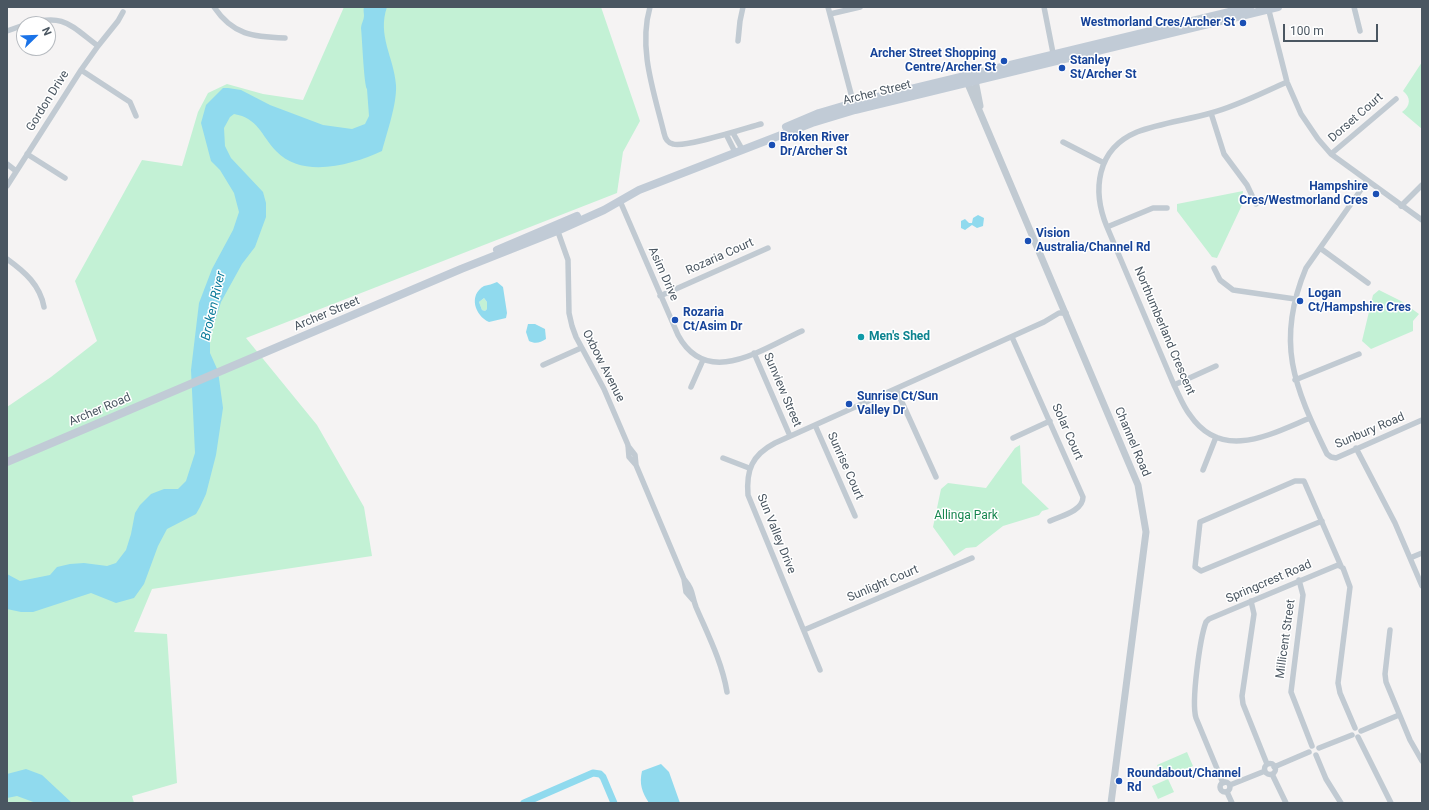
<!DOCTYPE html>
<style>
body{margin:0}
#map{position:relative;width:1429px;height:810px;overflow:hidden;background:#f5f3f3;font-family:Roboto,sans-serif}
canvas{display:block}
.frame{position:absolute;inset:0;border:8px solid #4a5661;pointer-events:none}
.north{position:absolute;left:16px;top:16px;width:40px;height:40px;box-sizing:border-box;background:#fff;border:1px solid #b7bbc0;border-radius:50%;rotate:67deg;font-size:11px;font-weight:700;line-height:16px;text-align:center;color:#4a5661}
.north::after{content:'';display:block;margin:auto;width:14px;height:18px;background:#1a73e8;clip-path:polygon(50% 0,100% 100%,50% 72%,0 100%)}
.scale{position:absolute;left:1283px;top:24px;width:95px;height:18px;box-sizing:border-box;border:2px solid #4a5661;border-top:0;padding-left:5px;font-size:12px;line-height:14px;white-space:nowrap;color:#4a5661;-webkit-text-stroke:3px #fff;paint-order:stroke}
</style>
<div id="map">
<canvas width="1429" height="810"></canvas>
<div class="frame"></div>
<div class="north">N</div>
<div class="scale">100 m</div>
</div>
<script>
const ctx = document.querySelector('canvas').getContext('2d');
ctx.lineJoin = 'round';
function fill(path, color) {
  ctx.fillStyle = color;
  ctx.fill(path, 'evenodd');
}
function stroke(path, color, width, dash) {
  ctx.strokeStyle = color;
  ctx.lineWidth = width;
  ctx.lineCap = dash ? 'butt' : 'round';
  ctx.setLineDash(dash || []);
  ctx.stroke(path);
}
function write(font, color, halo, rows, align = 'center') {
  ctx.font = font + ' Roboto,sans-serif';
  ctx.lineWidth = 3;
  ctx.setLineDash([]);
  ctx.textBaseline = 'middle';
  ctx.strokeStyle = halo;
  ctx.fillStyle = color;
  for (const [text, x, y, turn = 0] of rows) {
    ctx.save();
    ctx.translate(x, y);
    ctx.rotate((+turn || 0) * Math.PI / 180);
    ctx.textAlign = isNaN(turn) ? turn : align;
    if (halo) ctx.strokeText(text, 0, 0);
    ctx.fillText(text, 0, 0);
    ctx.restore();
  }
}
const green = new Path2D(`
 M344 7H601L640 121 623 152 617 193 246 338 317 425 364 507 372 556 152 589 134 632 167 634 177 783 132 796 134 803H7V407L51 377 97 341 75 281 142 160 182 166 198 112 208 93 227 84 263 94 303 100Z
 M1422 62V129L1402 112C1411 106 1411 97 1403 91Z
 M1243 191 1242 205 1217 258 1212 257 1177 211V204Z
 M1379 290 1401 301 1419 314 1413 321V331L1371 349 1362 341 1373 295Z
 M484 298 487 302V309L485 311 482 310 479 302Z
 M1020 445 1022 483 1049 509 1042 511 1039 515 1003 526 976 547 966 548 954 556 933 527 941 489 948 483 986 488 1015 448Z
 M1187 752 1193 766 1164 779 1157 765Z
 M1168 779 1174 792 1158 799 1152 786Z`);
const water = new Path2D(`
 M364 7H387C377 36 394 57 396 85 397 104 387 132 382 151 352 165 302 179 276 151 261 135 258 118 234 114L230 117 224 128 225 146 231 158 263 192 266 203V217L255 247 242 264 221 302 210 337V353L218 371 223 408 216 455 206 494 200 507 196 514 167 529 158 546 144 584 134 598 116 603 91 593 33 612H21L7 609V574L20 581 50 575 57 567 70 564 84 563 107 566 116 563 126 550 131 534 135 513 140 505 151 494 164 489H178L186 481 195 453 191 370 199 303 212 269 233 230 239 212 234 193 220 170 211 161 201 123 206 105 223 88H228L241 90 270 105 323 125 352 129 365 124 369 116 367 89C364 86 362 36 361 28 361 24 364 20 364 16 364 13 363 10 364 7Z
 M978 215 984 218 983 226 977 228 972 225 965 230 961 228V221L965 219 969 223H972L973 218Z
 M497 282 503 287 507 313 506 318 489 322C475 316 468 295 484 286 488 285 493 284 497 282ZM484 298 487 302V309L485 311 482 310 479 302Z
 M528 324H535L545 329 546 339C540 343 535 344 529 341L526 332Z
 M661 764 669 772 680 803H649C642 792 639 784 642 771Z
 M26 769 42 775 72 803H36L17 796 7 798V774Z`);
const canal = new Path2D(`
 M524 803 593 773 600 774 603 777 614 803`);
const minor = new Path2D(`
 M214 7C233 35 253 37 285 38
 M650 7C638 49 654 92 664 133 665 138 668 143 673 144 685 148 746 128 761 124
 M828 7 854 105
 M1044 7 1054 58
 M1268 7 1287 82 1301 114 1318 139 1331 154 1422 220
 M1354 7 1360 31
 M830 14 860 7
 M27 24C64 13 70 25 98 46
 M7 31 24 25
 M738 41 740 21 743 7
 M81 70 130 102 136 116
 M1287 82C1262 93 1237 106 1211 113 1187 120 1161 123 1137 132 1096 149 1092 191 1107 227L1174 385C1179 395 1183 406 1190 415 1222 462 1271 434 1310 418
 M1211 113 1224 154 1247 185 1256 204
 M733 133 742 149
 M726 134 735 152
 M1063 142 1104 163
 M27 154 65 178
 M1331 154 1396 99
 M7 164 16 171
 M1367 181 1306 268C1275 342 1294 386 1327 454L1331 457 1336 458 1422 420
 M7 186 81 70 98 46 118 21 123 12
 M620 201 678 335C707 389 762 349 802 331
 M1401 206 1422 185
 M1107 227 1153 208H1167
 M557 229 568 260 569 313 572 326 576 337 604 389 628 445 629 457 636 465 684 579C694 591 691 594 696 607 708 635 722 662 727 692
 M1320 248 1368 283
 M7 259C25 272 40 285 44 307
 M1214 268 1220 280 1233 290 1295 299
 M660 296 768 248
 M1012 337 1083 497C1083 511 1061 516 1050 521
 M754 353 790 436
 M543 365 581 348
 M1295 380 1359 354
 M1174 385 1216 366
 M691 387 703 360
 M896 389 936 477
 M815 425 855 516
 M1013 438 1050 421
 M628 446 635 455 636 465
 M1356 448 1395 523 1422 586
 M723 458 749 468
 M1203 470 1216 437
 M1322 521 1201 571 1195 567 1200 522 1295 481H1304L1341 566
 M1410 558 1422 553
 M684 579 686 592 693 600
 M1299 580 1303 595 1291 692 1312 746
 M1251 601 1254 614 1242 696 1243 704 1267 764
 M804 630 972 558
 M1390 630 1385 674 1386 682 1410 740 1422 761
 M820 670 748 495C746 470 752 455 775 443L1044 322 1059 313H1066
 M1361 731 1399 715
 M1358 737 1391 803
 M1319 748 1352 735
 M1316 755 1326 779 1341 803
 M1264.5 769a5.5 5.5 0 1 1 11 0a5.5 5.5 0 1 1-11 0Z
 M1274 767 1309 752
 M1272 774 1286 803
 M1220 787a5 5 0 1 1 10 0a5 5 0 1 1-10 0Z
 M1223 783 1196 718C1191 702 1200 638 1206 622L1209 619 1338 565 1343 568 1350 587 1338 683 1340 693 1355 728
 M1230 785 1265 771
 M1227 792 1232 803`);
const tertiary = new Path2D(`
 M974 75 980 106
 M965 77 1138 485 1146 532 1111 803`);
const secondary = new Path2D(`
 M786 127 819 113 853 103 1250 7
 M497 250 577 216
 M7 462 461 269 557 231 604 210 639 190 812 123 855 110 1278 7`);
const markers = [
 [1243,23,4,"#1a4fb4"],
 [1004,61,4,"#1a4fb4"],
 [1062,68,4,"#1a4fb4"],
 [772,145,4,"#1a4fb4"],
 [1376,194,4,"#1a4fb4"],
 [1028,241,4,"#1a4fb4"],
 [1300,301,4,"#1a4fb4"],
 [675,320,4,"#1a4fb4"],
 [861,337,4,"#0f9aa8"],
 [849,404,4,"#1a4fb4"],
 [1119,781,4,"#1a4fb4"]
];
const transitNames = [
 ["Westmorland Cres/Archer St",1235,23,"right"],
 ["Archer Street Shopping",996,54,"right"],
 ["Centre/Archer St",996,68,"right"],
 ["Stanley",1070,61],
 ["St/Archer St",1070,75],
 ["Broken River",780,138],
 ["Dr/Archer St",780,152],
 ["Hampshire",1368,187,"right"],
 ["Cres/Westmorland Cres",1368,201,"right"],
 ["Vision",1036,234],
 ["Australia/Channel Rd",1036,248],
 ["Logan",1308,294],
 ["Ct/Hampshire Cres",1308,308],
 ["Rozaria",683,313],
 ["Ct/Asim Dr",683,327],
 ["Sunrise Ct/Sun",857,397],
 ["Valley Dr",857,411],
 ["Roundabout/Channel",1127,774],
 ["Rd",1127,788]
];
const streetNames = [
 ["Archer Street",877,93,-14],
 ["Gordon Drive",48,101,-58],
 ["Dorset Court",1356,118,-41],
 ["Rozaria Court",720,257,-24],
 ["Asim Drive",663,274,66],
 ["Archer Street",327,314,-23],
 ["Northumberland Crescent",1164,331,67],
 ["Oxbow Avenue",603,366,63],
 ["Sunview Street",782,390,67],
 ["Archer Road",100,410,-23],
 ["Sunbury Road",1370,431,-23],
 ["Solar Court",1067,432,66],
 ["Channel Road",1132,442,67],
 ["Sunrise Court",845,466,66],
 ["Sun Valley Drive",776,534,68],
 ["Springcrest Road",1269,582,-23],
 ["Sunlight Court",883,584,-23],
 ["Millicent Street",1286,639,-82]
];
const cultureNames = [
 ["Men's Shed",869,337]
];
const parkNames = [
 ["Allinga Park",966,516]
];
const waterNames = [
 ["Broken River",214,306,-77]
];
fill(green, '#c3f1d5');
fill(water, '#90daee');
stroke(canal, '#90daee', 7);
stroke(minor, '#c1cad2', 5.5);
stroke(tertiary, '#c1cad2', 7);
stroke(secondary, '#c1cbd6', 8);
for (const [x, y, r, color] of markers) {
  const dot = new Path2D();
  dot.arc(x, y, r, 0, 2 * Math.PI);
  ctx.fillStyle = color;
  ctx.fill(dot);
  stroke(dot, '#fff', 1.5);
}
write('bold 12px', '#164399', '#fff', transitNames, 'left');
write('12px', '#4a5661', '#fff', streetNames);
write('bold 12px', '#0d838f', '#fff', cultureNames, 'left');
write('12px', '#17864f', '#fff', parkNames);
write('italic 13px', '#0c7c9b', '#fff', waterNames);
</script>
